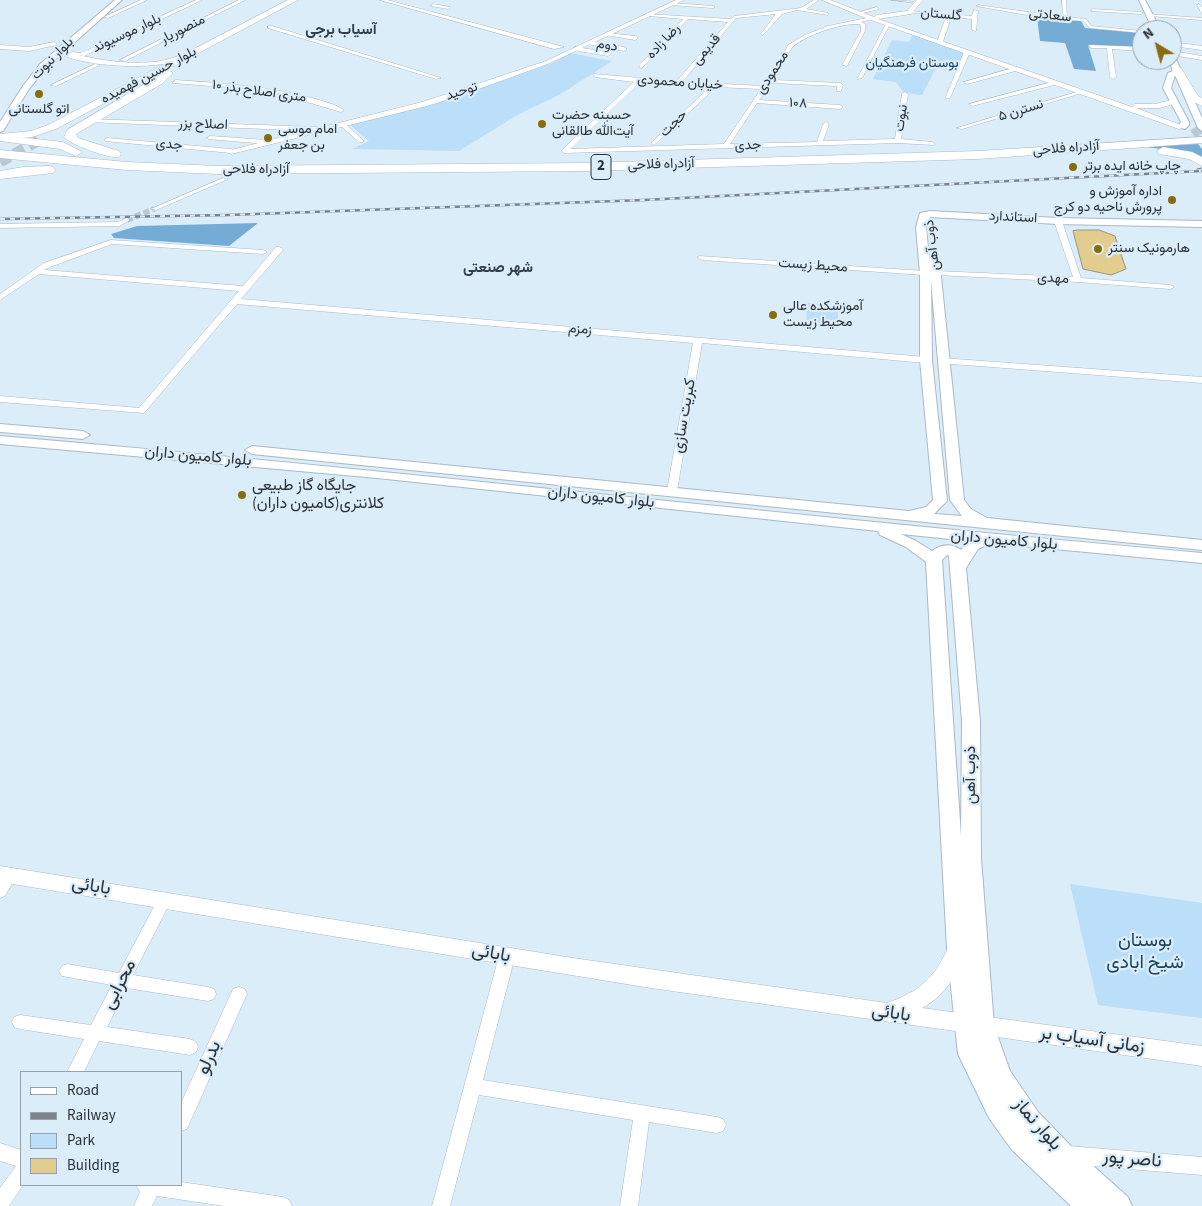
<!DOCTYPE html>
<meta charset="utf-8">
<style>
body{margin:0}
#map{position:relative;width:1202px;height:1206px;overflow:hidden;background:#dcedfa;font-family:"Source Sans 3",sans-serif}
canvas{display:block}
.legend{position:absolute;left:20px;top:1071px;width:162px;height:115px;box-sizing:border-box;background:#dcedfa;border:1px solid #95a2ac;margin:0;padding:6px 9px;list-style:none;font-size:15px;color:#2b3237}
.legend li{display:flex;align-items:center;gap:10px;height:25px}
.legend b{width:25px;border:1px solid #95a2ac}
.north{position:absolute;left:1132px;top:20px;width:50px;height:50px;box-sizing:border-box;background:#dcedfa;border:1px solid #95a2ac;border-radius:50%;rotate:323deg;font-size:14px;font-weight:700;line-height:20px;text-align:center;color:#2b3237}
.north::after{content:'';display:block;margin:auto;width:18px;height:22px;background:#886d0c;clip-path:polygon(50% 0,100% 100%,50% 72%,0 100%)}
</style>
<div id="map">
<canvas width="1202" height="1206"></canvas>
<ul class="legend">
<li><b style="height:6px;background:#fff"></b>Road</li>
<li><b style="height:6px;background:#79848d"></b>Railway</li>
<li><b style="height:14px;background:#bbdef9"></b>Park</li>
<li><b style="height:14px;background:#e2cc8e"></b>Building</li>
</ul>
<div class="north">N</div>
</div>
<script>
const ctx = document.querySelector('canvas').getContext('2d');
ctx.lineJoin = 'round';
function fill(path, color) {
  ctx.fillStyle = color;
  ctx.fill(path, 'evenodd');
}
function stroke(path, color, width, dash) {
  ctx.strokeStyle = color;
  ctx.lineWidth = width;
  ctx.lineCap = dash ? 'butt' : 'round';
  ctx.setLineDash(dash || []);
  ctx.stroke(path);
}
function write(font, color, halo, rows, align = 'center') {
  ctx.font = font + ' "Source Sans 3",Vazirmatn,sans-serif';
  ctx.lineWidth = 4.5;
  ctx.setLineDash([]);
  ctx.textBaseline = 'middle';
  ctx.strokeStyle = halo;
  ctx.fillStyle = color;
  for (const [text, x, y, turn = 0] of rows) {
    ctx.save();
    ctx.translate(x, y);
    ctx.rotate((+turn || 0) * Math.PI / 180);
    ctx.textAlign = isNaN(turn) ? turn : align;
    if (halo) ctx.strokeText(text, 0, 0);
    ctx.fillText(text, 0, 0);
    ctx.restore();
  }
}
const green = new Path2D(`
 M913 34 966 52 959 63 939 62 922 95 904 93 896 82 873 79 892 40 909 42Z
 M570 53 612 61 559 95 519 114 459 151 352 149 369 141 349 124 429 106 553 63Z
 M807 303 838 305V325L806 323Z
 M1070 884 1202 903V1018L1098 1005Z`);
const forest = new Path2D(`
 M1037 17 1081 21 1085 28 1142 33V48L1088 45 1096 71 1074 69 1065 43 1040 41Z
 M1198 144 1202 149V159L1179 151 1146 147Z
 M258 223 229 246 114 238 111 234 137 226Z`);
const building = new Path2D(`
 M1079 230H1099L1115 236 1126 269 1111 275 1083 269 1073 231Z`);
const minorTunnel = new Path2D(`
 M127 220 154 209`);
const secondaryTunnel = new Path2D(`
 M1194 128 1202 140`);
const primaryTunnel = new Path2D(`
 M0 162 41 139`);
const minor = new Path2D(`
 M141 0H147L108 18 104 17Z
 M196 0H202L84 56 69 54 72 52 81 53Z
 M239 0H245L125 61 120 60Z
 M380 0H387L564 47 554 49Z
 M814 0H819L806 9 828 13V15L797 10 782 14 763 35 761 34 776 14 736 18 682 82 763 86 777 68 788 45 805 35 828 26 872 17V19L861 22 865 24V31L847 66 842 65 861 31V25C848 20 799 37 791 49 785 59 781 70 774 80L840 83 843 85 841 91H837V86L772 83 759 100 840 105 843 107 840 109 757 103 730 144 817 142 823 124 826 122 829 124 823 141 895 139 902 94 905 92 908 94 901 139 932 142 935 144 934 145 898 143 564 153 561 151 634 82 595 77 593 74 677 81 728 22 688 19 641 69 639 66 683 19 649 16 647 14 730 19 735 16 801 8ZM640 82 710 87 652 142V144L654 145 716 87 761 89 724 144 570 149Z
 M891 0 919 2 917 3Z
 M1062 0H1066L1067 17 1086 19 1091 26 1142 31V33L1090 28 1083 21 1044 18 976 6 978 5 1063 17Z
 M672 3 713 6 715 7 713 8 670 5Z
 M433 4 450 7V8L448 9 431 6Z
 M1199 4 1202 7V14L1197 5Z
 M877 7 879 9 859 14 857 13Z
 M1093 9 1141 12 1143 13 1141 14 1091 11Z
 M974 10 978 11 976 31 972 30V19L951 17 943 42 940 44 937 42 946 17 907 12 909 11 972 16Z
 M1147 14 1202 18V20L1149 16Z
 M888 23 890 24 862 78 857 79 886 24Z
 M268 26H272L441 78 436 79 268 28Z
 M608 33 635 36 638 38 635 40 606 35Z
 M589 41 624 47 627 49 624 51 587 44Z
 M1172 42 1202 46V50L1172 46Z
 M1089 45 1142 47V51L1112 49 1116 77 1113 79 1110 77 1107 48H1091Z
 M575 47 608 52 611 54 608 56 573 50Z
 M967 50 970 52 950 98 945 99 964 52Z
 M1172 51 1202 56V60L1172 55Z
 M95 64 100 65 56 86 51 85Z
 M1017 67 1019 70 967 84 964 82Z
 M175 80C221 83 267 86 312 98 322 101 335 104 344 110L341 112 280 94 238 88 173 83Z
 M1056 81 1058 84 972 106 969 104Z
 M1080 91 1085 92 962 129 957 128Z
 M89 119 318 127 321 129 318 131 87 122 86 121Z
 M340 123H344L363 140V142H359L340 125Z
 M210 136 267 140 270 142 267 144 208 139 207 138Z
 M107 138 231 149 234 151 231 153 105 141V139Z
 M223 178 228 179 156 210 151 209Z
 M127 218 129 219V221L119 226 0 228V224L118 222Z
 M1058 219 1062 221 1081 278 1170 285 1174 287 1170 289 1078 282 936 275 932 273 936 271 1073 277 1054 221Z
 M111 240 263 250 267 252 263 254 112 244 50 267 44 270 243 286 276 247H279L283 249 282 251 241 299 926 357 930 360 926 363 702 343 677 491 672 494 667 491 693 343 237 304 144 413 0 402V396L139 408 239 291 39 274 0 300V294L44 263Z
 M699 256 925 271 929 273 925 275 702 260 698 258Z
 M942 358 1202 377V383L939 363 938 361Z
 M10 869 15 871 17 875 5 896 0 898V879L5 871Z
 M165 893 170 895 172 899 133 975 208 987 214 989 216 994 214 999 208 1001 127 988 107 1027 190 1039 196 1042 198 1047 196 1052 190 1055 99 1041 84 1072H67L84 1039 20 1029 14 1027 12 1022 14 1017 20 1015 91 1025 112 985 62 976 59 971 62 966 67 964 119 973 160 895Z
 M507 949 512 951 515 956 483 1080 717 1117 723 1119 726 1125 723 1131 717 1133 649 1122 638 1206H620L633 1120 479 1095 450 1206H432L499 956 502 951Z
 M239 987 245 989 247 994 187 1129 181 1131V1103L233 989Z
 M0 1143 21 1150V1185H23L9 1206H0V1188L16 1166 0 1161Z
 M1068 1146 1202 1157V1175L1068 1164 1062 1161 1059 1155 1062 1149Z
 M181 1182 283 1197 289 1200 292 1206H224L157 1196 152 1206H134L140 1192 136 1185H181Z`);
const tertiary = new Path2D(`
 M676 0H684L550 63 465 94 427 106 231 154 227 151 422 102 459 90 546 61Z
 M822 0H830L874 17 877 15 907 11 917 0H923L911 14 878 19 1132 107 1135 104H1155L1176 99V103L1160 108H1136L1186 127 1179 129 868 19Z
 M54 42 57 44 56 45 29 51 0 49V45L29 47Z
 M59 49C88 59 123 65 154 62 166 61 177 56 188 53L191 55C168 72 81 68 57 52L56 51Z
 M0 866 573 958 887 1003C921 991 934 978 949 946L956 943 963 946 966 952C956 976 946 995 922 1008L1202 1046V1066L651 988 0 882Z`);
const secondary = new Path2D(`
 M115 0H122L46 68 29 89 3 131 0 132V122L23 86 40 64Z
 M1139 0H1145L1161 30H1153Z
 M1172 57 1176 59 1202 118V131L1198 128 1175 75 1171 88 1189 122V125L1185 129 1178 127 1181 122 1163 88 1168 73 1173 71 1169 60H1172Z
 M930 211 1058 218 1202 221V227L1058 224 930 217 926 227 929 257 934 254 939 257 964 500 971 509 987 518 1202 540V550L252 454 245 450 252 446 909 511 926 507 933 500 920 360V273L916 227 920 213ZM931 280 950 500 962 516 934 514 947 501 932 360Z
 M0 424 83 431 90 435 83 439 0 432Z
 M0 436C401 470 801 518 1202 553V563L991 543 978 549 966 568 980 721 981 858 994 1026 1010 1071 1038 1112 1071 1146 1128 1197 1132 1206H1071L1012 1150 989 1118 958 1054 947 949 926 562 906 547 880 535 878 531 377 478 0 444ZM901 534 970 541 967 543 961 550C952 543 941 544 932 551L916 541ZM947 555 949 556 962 721 961 836 942 560Z`);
const primary = new Path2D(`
 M288 0H298L56 129 32 137 0 140V134L31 131 48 125Z`);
const motorway = new Path2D(`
 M1177 67 1181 68 1198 96 1202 98V106L1190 100 1172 70Z
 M168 70 173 73 163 83 76 134 78 138 119 151 121 154 119 157C110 159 71 145 64 137L67 130Z
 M0 135 63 142 82 152 76 156 60 149 0 141Z
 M1202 137V143L978 159 586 171 219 174 127 170 0 158V150L127 162 219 166 586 163 978 151Z
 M1163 147 1192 152 1202 157V166L1189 159 1159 154 1157 151Z
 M49 166 53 167 55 170 53 173 0 179V171L23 167Z`);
const tram = new Path2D(`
 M1197 169 1202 168`);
const rail = new Path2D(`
 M0 219 228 215 644 200 1201 171`);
const markers = [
 [39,94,5,"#886d0c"],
 [542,124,5,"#886d0c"],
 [268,138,5,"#886d0c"],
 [1073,167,5,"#886d0c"],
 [1172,200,5,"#886d0c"],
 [1098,249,5,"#886d0c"],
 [773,315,5,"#886d0c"],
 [242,495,5,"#886d0c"]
];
const farStreetnames = [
 ["گلستان",941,15,5],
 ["سعادتی",1050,16,6],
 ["منصوریار",183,30,-27],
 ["بلوار موسیوند",127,34,-25],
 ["رضا زاده",664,42,-47],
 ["دوم",607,46,10],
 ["قدیمی",707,50,-49],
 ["بلوار نبوت",53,59,-45],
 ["محمودی",773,73,-57],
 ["بلوار حسین فهمیده",149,76,-28],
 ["خیابان محمودی",680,83,4],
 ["۱۰ متری اصلاح بذر",259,92,8],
 ["توحید",462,92,-18],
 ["۱۰۸",798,104,4],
 ["نسترن ۵",1021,111,-17],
 ["نبوت",902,118,-81],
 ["حجت",674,124,-44],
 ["اصلاح بزر",203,125,2],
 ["جدی",169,145,6],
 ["جدی",748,146,-2],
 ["آزادراه فلاحی",1066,149,-4],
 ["آزادراه فلاحی",661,165,-2],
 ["آزادراه فلاحی",256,170],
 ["استاندارد",1013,218,3],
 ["ذوب آهن",933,245,-97],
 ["محیط زیست",813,266,4],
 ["مهدی",1053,279,3],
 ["زمزم",580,330,5]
];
const farParknames = [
 ["بوستان فرهنگیان",912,64]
];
const farPoinames = [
 ["اتو گلستانی",39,110,"center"],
 ["حسینه حضرت",552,116],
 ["آیت‌الله طالقانی",552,132],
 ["امام موسی",278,130],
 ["بن جعفر",278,146],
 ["چاپ خانه ایده برتر",1083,167],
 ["اداره آموزش و",1162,192,"right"],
 ["پرورش ناحیه دو کرج",1162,208,"right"],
 ["هارمونیک سنتر",1108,249],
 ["آموزشکده عالی",783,307],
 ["محیط زیست",783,323]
];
const farNeighbourhoodnames = [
 ["آسیاب برجی",341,31],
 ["شهر صنعتی",498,269]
];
const shields = [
 [601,167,20]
];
const shieldNames = [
 ["2",601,167]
];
const streetNames = [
 ["کبریت سازی",685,416,-80],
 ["بلوار کامیون داران",198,457,5],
 ["بلوار کامیون داران",601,498,6],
 ["بلوار کامیون داران",1004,541,5],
 ["ذوب آهن",971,775,-90]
];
const poiNames = [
 ["جایگاه گاز طبیعی",252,486],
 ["کلانتری(کامیون داران)",252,504]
];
const nearStreetnames = [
 ["بابائی",91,887,9],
 ["بابائی",491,954,10],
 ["محرابی",120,985,-63],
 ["بابائی",891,1014,8],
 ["زمانی آسیاب بر",1092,1041,8],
 ["بدرلو",210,1058,-66],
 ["بلوار نماز",1037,1125,49],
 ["ناصر پور",1132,1160,5]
];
const nearParknames = [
 ["بوستان",1145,942],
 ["شیخ ابادی",1145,964]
];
fill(green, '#bbdef9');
fill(forest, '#75acd6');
fill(building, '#e2cc8e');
stroke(building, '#9a9483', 1);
stroke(minorTunnel, '#b9c8d3', 6, [6, 3]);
stroke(secondaryTunnel, '#b9c8d3', 9, [9, 4.5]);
stroke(primaryTunnel, '#b9c8d3', 11, [11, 5.5]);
stroke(minor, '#a9b9c6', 1);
stroke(tertiary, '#a9b9c6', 1);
stroke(secondary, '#a9b9c6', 2);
stroke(primary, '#a9b9c6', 1);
stroke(motorway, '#a9b9c6', 1);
fill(minor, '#fff');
fill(tertiary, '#fff');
fill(secondary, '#fff');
fill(primary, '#fff');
fill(motorway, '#fff');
stroke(tram, '#79848d', 1);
stroke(rail, '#79848d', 2.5);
stroke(rail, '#dcedfa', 2, [5]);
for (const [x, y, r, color] of markers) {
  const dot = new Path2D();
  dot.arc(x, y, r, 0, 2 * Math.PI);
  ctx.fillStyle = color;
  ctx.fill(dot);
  stroke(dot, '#dcedfa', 2);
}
write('14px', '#2b3237', '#dcedfa', farStreetnames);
write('14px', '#1a4461', '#dcedfa', farParknames);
write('14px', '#2b3237', '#dcedfa', farPoinames, 'left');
write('bold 15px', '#303e49', '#dcedfa', farNeighbourhoodnames);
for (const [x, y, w] of shields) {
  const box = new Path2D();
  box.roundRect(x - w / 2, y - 12.5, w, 25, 4);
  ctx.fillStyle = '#dcedfa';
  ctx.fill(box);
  stroke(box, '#2b3237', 1);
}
write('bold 15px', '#2b3237', null, shieldNames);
write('16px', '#2b3237', '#dcedfa', streetNames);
write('16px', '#2b3237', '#dcedfa', poiNames, 'left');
write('19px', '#2b3237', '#dcedfa', nearStreetnames);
write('19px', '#1a4461', '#dcedfa', nearParknames);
</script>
